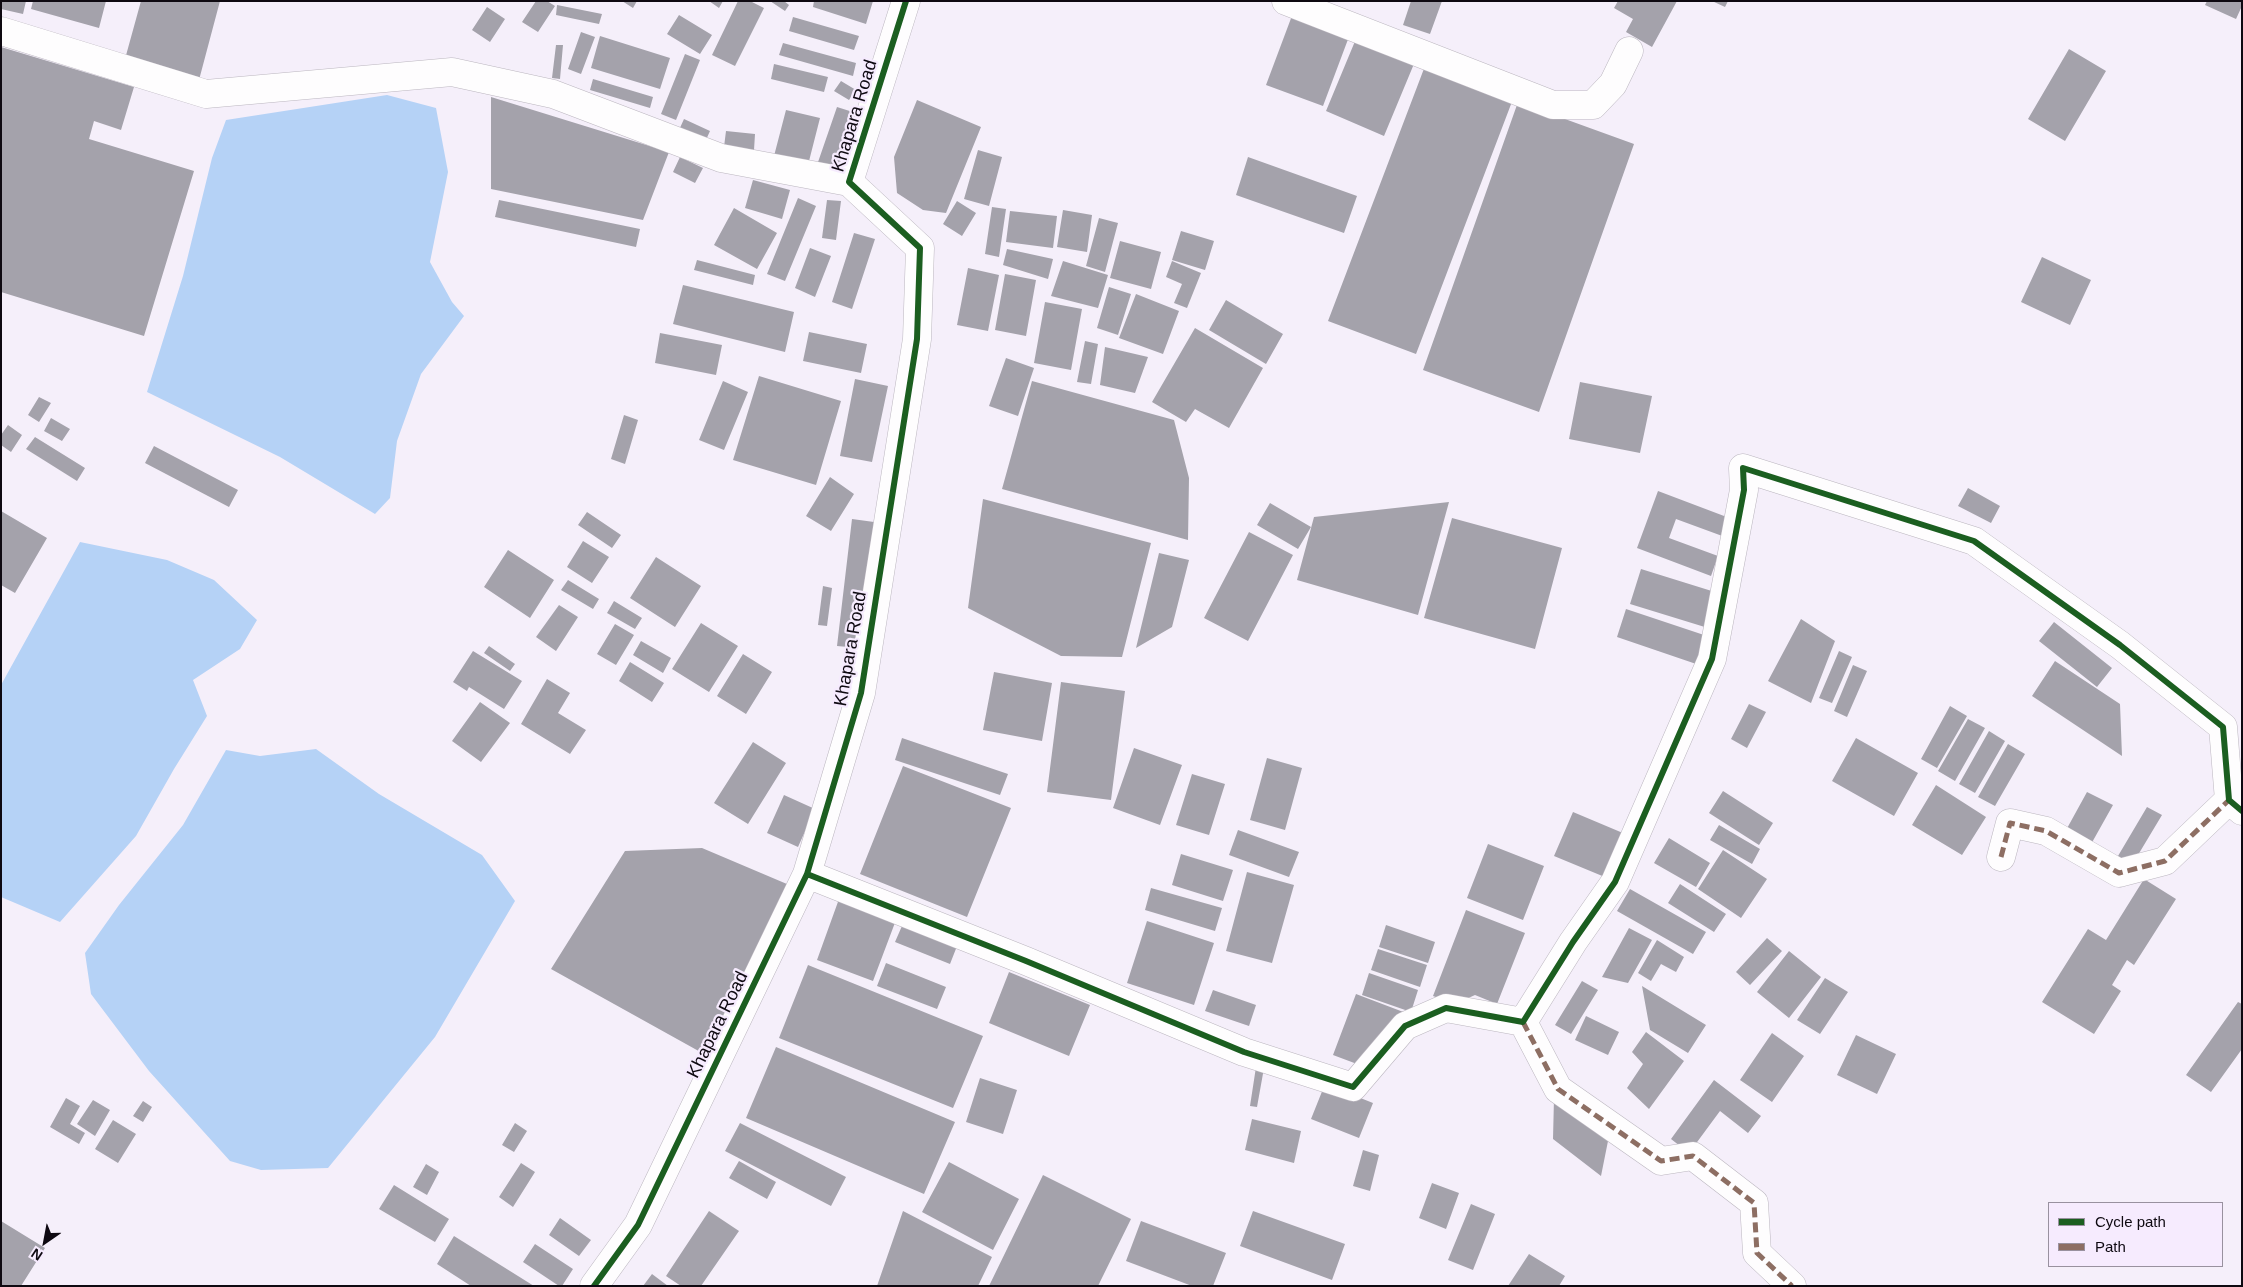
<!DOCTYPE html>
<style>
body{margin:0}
#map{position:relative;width:2243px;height:1287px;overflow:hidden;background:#f5effa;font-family:Helvetica,sans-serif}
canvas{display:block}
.frame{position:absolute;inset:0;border:2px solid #0e0911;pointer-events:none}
.legend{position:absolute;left:2048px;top:1202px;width:175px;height:65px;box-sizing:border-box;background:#f6ebfe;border:1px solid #99919f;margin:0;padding:6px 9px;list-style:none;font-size:15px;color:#0e0911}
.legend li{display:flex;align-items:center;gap:10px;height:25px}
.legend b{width:25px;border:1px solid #99919f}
.north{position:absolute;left:20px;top:1217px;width:50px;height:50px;-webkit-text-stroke:4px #f6ebfe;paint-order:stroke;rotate:213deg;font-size:14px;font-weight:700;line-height:20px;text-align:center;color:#0e0911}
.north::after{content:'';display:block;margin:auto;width:18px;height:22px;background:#0e0911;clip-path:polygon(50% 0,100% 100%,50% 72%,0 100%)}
</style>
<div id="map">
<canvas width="2243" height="1287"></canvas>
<div class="frame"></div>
<ul class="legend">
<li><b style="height:6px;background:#1b5e20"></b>Cycle path</li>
<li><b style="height:6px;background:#8d6e63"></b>Path</li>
</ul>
<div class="north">N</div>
</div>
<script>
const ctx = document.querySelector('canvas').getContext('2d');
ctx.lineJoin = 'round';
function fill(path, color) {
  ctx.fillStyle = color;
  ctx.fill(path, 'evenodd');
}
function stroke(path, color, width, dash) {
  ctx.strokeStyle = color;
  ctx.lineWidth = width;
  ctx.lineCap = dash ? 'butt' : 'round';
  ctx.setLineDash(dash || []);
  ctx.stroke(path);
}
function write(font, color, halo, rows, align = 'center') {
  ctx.font = font + ' Helvetica,sans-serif';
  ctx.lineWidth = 4.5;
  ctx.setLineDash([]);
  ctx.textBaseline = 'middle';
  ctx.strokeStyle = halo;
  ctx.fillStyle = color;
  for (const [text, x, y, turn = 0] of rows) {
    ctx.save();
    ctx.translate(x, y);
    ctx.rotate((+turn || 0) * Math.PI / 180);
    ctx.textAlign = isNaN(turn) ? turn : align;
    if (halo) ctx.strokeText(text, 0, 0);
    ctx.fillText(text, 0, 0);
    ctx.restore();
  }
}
const water = new Path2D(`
 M387 95 436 108 448 172 430 262 452 302 464 316 421 374 397 441 390 498 375 514 280 457 147 392 183 276 212 158 226 120Z
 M80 542 167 560 214 580 257 620 240 649 193 680 207 716 174 769 136 836 60 922 1 897V685Z
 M316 749 379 794 482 855 515 901 435 1037 328 1168 261 1170 230 1161 149 1071 91 994 85 953 119 905 183 825 226 750 260 756Z`);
const building = new Path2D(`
 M1 1H26L23 14 1 9Z
 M33 1H106L99 28 31 9Z
 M141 1H220L199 80 125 59Z
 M536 1H547L555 6 538 32 522 22Z
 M622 1H637L633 8Z
 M709 1H723L719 8Z
 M738 1H750L764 8 735 66 712 55Z
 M770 1H784L789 5 785 11Z
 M814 1H873L866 24 813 7Z
 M1411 1H1442L1430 34 1403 25Z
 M1618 1H1677L1652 47 1626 32 1633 19 1614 8Z
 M1712 1H1728L1725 7Z
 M2207 1H2242V6L2236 19 2205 5Z
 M557 5 602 14 599 24 556 15Z
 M487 7 505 19 490 42 472 30Z
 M1293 13 1350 34 1323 106 1266 85Z
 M679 15 712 35 700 54 667 34Z
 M793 17 859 36 854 50 789 31Z
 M581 32 595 37 581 74 568 69Z
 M1358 34 1416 59 1384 136 1326 111Z
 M600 36 670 58 660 89 591 68Z
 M783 43 856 63 853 76 779 55Z
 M556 45H563L560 79 552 78Z
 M1 47 134 87 121 130 94 121 89 139 194 171 144 336 1 292Z
 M2069 49 2106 71 2065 141 2028 119Z
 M685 54 700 60 676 120 661 114Z
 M774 64 828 77 824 92 771 79Z
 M1425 66 1513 99 1416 354 1328 321Z
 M593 79 653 97 650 108 590 90Z
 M841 81 856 90 849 100 834 91Z
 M491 97 669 152 643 220 491 189Z
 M917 100 981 127 946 213 923 210 897 193 894 157Z
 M1518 102 1634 144 1539 412 1423 370Z
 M837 107 856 113 836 172 817 165Z
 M786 110 820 118 808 165 774 156Z
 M684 119 710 131 705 142 679 130Z
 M726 131 755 134 754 150 724 147Z
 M978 150 1002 157 989 206 964 199Z
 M680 157 703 168 695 183 673 172Z
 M1248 157 1357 196 1344 233 1236 195Z
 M753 180 790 190 782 219 745 208Z
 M798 198 816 206 785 281 767 274Z
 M499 200 640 229 636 247 495 217Z
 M827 200 841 201 836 240 822 238Z
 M957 201 976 213 962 236 943 224Z
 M992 207 1006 209 999 257 985 254Z
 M734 208 777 233 757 269 714 245Z
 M1063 210 1092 215 1087 252 1057 247Z
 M1010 211 1057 216 1053 248 1006 242Z
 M1099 218 1118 223 1105 272 1086 266Z
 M1181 231 1214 241 1205 270 1172 260Z
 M854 233 875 239 852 309 832 302Z
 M1120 241 1161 252 1151 289 1110 278Z
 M810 248 831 256 815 297 795 288Z
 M1007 249 1053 259 1048 279 1003 265Z
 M2042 257 2091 280 2070 325 2021 302Z
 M697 260 755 275 753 285 694 270Z
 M1063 261 1108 275 1098 308 1051 296Z
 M1172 261 1201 273 1187 308 1174 303 1182 284 1166 277Z
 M968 268 999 275 988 331 957 325Z
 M1005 274 1036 280 1026 336 995 330Z
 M683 285 794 312 785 352 673 324Z
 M1109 287 1131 294 1118 335 1097 328Z
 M1136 294 1179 311 1163 354 1119 338Z
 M1226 300 1283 334 1266 364 1209 330Z
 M1045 302 1082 309 1071 370 1034 363Z
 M1195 328 1263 368 1229 428 1195 409 1186 422 1152 402Z
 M809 332 867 344 861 373 803 361Z
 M660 333 722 345 716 375 655 363Z
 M1085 341 1098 344 1091 384 1077 382Z
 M1105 347 1148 357 1135 393 1100 385Z
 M1006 358 1034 368 1018 416 989 406Z
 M759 376 841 401 816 485 733 460Z
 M855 379 888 386 872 462 840 456Z
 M723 381 748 392 724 450 699 440Z
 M1032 381 1174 420 1189 478 1188 540 1002 489Z
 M1580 382 1652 396 1640 453 1569 439Z
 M39 397 51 403 39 422 28 415Z
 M624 415 638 420 625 464 611 459Z
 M51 418 70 429 62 441 44 431Z
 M8 425 22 435 11 452 1 445V435Z
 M35 437 85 468 77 481 26 449Z
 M154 446 238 490 229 507 145 463Z
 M830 477 854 494 831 531 806 516Z
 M1968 488 2000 506 1991 523 1958 506Z
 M1658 491 1732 519 1725 537 1676 519 1669 538 1718 556 1711 576 1637 548Z
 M983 499 1151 543 1122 657 1061 656 968 608Z
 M1449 502 1418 615 1297 580 1314 517Z
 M1270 503 1311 527 1298 549 1257 525Z
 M1 511 47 538 15 593 1 585Z
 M587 512 621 535 612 548 578 525Z
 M1452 518 1562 548 1535 649 1424 618Z
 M852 519 874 522 859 648 837 646Z
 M1249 532 1293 555 1248 641 1204 618Z
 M583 541 609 557 592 583 567 567Z
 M508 550 554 580 530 618 484 587Z
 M1159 553 1189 560 1172 627 1136 648Z
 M656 557 701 586 675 627 630 598Z
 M1641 569 1731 597 1721 632 1630 604Z
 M568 580 599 599 593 609 561 590Z
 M823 586 832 588 827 626 818 625Z
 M614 601 642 618 635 629 607 613Z
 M559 605 578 617 556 651 536 637Z
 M1626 609 1722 641 1705 667 1617 637Z
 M1801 619 1835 641 1811 703 1768 681Z
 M2054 622 2112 668 2097 687 2039 641Z
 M701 623 738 646 709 692 672 669Z
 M615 624 634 635 616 665 597 654Z
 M641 641 671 658 663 673 633 655Z
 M489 646 515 664 510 671 484 653Z
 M473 651 522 681 504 709 469 687 467 691 453 682Z
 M1839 651 1852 657 1832 703 1819 698Z
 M743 654 772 672 746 714 717 696Z
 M2055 661 2120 704 2122 756 2032 696Z
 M630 662 664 683 652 702 619 681Z
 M1853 665 1867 671 1847 717 1834 711Z
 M994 672 1052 683 1042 741 983 730Z
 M547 679 570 693 558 713 586 730 570 754 521 724Z
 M1061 682 1125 691 1111 800 1047 792Z
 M480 702 510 723 481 762 452 741Z
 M1749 704 1766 712 1747 748 1731 739Z
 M1950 706 1967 716 1937 768 1921 759Z
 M1968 719 1985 728 1955 781 1938 771Z
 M1989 731 2005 741 1975 793 1959 784Z
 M902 738 1008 774 1000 795 895 760Z
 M1856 738 1918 773 1894 816 1832 781Z
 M753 742 786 763 748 824 714 803Z
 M2008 744 2025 754 1995 806 1978 797Z
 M1134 748 1182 765 1160 825 1113 808Z
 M1267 758 1302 768 1285 830 1250 820Z
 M903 766 1011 808 967 917 860 874Z
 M1192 774 1225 784 1209 835 1176 825Z
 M1936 785 1986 817 1962 855 1912 825Z
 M1723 791 1773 823 1759 845 1709 813Z
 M2087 792 2113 805 2090 846 2065 832Z
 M784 795 815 809 798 847 767 833Z
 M2147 807 2162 815 2132 865 2118 856Z
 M1573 812 1630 836 1612 880 1554 856Z
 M1719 825 1760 849 1752 864 1710 840Z
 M1238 830 1299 852 1289 877 1229 855Z
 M1669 838 1710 863 1696 887 1654 863Z
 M1488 844 1544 866 1523 920 1467 898Z
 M702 848 794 887 704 1054 551 969 625 851Z
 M1723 850 1767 879 1741 918 1698 889Z
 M1181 854 1233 870 1223 901 1172 885Z
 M1247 872 1294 885 1272 963 1226 951Z
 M2144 879 2176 899 2134 965 2127 960 2112 985 2121 991 2094 1034 2042 1002 2088 929 2106 940Z
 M1680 884 1726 914 1714 932 1668 903Z
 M1151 888 1222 908 1215 931 1145 910Z
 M1630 889 1706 932 1693 954 1617 911Z
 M839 899 896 920 873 981 817 960Z
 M1466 910 1525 933 1497 1004 1475 995 1455 1004 1433 996Z
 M905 919 959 941 950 964 895 942Z
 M1147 921 1214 943 1194 1005 1127 983Z
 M1386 925 1435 942 1428 963 1379 947Z
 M1629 928 1652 940 1628 983 1602 977Z
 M1767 938 1782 951 1750 985 1736 972Z
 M1657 940 1684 957 1676 972 1661 964 1651 981 1638 973Z
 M1378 949 1427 965 1420 987 1371 970Z
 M1789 951 1821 977 1789 1018 1757 992Z
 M886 963 946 987 937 1009 877 986Z
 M808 965 983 1036 953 1108 779 1038Z
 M1009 972 1090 1005 1069 1056 989 1023Z
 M1369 973 1418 990 1411 1012 1362 995Z
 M1825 978 1848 992 1820 1034 1797 1020Z
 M1582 981 1598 990 1571 1034 1555 1025Z
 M1642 986 1706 1025 1688 1053 1650 1030Z
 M1213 990 1256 1005 1249 1026 1205 1011Z
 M1356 994 1406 1013 1365 1067 1333 1055Z
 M2238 1002 2242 1004V1049L2211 1092 2186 1075Z
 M1586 1016 1619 1032 1608 1055 1575 1040Z
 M1646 1032 1684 1061 1649 1109 1627 1088 1643 1064 1632 1052Z
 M1772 1033 1804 1056 1772 1102 1740 1080Z
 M1856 1035 1896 1054 1877 1094 1837 1075Z
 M776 1047 955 1122 924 1194 746 1118Z
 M1256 1067 1264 1068 1257 1107 1250 1106Z
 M980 1078 1017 1090 1003 1134 966 1122Z
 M1714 1080 1761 1116 1748 1133 1720 1111 1689 1153 1671 1139Z
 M1325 1084 1373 1103 1359 1138 1311 1119Z
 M66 1098 80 1106 70 1124 85 1133 79 1144 50 1127Z
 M1554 1098 1610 1131 1601 1176 1553 1139Z
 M93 1100 110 1110 95 1136 77 1124Z
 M143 1101 152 1107 143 1122 133 1116Z
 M1252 1119 1301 1131 1294 1163 1245 1150Z
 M113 1120 136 1134 118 1163 95 1149Z
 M515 1123 527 1131 514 1152 502 1145Z
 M740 1123 846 1177 831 1206 725 1151Z
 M1363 1150 1379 1155 1370 1191 1353 1186Z
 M739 1161 776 1182 767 1199 729 1178Z
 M949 1162 1019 1199 993 1250 922 1212Z
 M521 1163 535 1172 513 1207 499 1197Z
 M426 1164 439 1172 427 1195 413 1187Z
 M1043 1175 1131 1219 1098 1286H989Z
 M1432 1183 1459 1193 1446 1229 1419 1218Z
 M394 1185 449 1219 435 1242 379 1209Z
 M1471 1204 1495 1214 1473 1270 1448 1260Z
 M709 1211 739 1231 701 1286H681L666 1276Z
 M903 1211 992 1257 978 1286H877Z
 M1253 1211 1345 1244 1332 1280 1240 1246Z
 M560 1218 591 1240 579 1256 549 1235Z
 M1 1221 45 1248 21 1286 1 1285Z
 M1141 1221 1226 1253 1213 1286H1192L1126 1261Z
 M454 1236 534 1286H471L437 1264Z
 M535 1244 573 1269 562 1286H559L523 1262Z
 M1529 1254 1565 1276 1559 1286H1508Z
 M652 1274 668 1286H643Z`);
const minor = new Path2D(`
 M1286 1 1553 105H1593L1613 84 1629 51
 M1 31 206 94 452 72 553 94 721 158 849 182
 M2001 857 2010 823 2046 831 2119 873 2165 861 2229 800
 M807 874 1026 961 1244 1052 1353 1087 1405 1026 1446 1008 1523 1022 1573 942 1615 882 1712 659 1744 490 1743 468 1974 541 2120 645 2223 727 2229 800 2242 811
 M1523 1022 1558 1089 1661 1161 1693 1156 1754 1203 1757 1253 1792 1286
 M594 1286 638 1225 807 874 861 693 917 339 920 248 849 182 906 1`);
const quiet = new Path2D(`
 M2001 857 2010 823 2046 831 2119 873 2165 861 2229 800
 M1523 1022 1558 1089 1661 1161 1693 1156 1754 1203 1757 1253 1792 1286`);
const cycleway = new Path2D(`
 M807 874 1026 961 1244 1052 1353 1087 1405 1026 1446 1008 1523 1022 1573 942 1615 882 1712 659 1744 490 1743 468 1974 541 2120 645 2223 727 2229 800 2242 811
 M594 1286 638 1225 807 874 861 693 917 339 920 248 849 182 906 1`);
const streetNames = [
 ["Khapara Road",855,116,-73],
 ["Khapara Road",851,649,-80],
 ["Khapara Road",718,1025,-64]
];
fill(water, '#b5d2f6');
fill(building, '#a4a2ab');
stroke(minor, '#bbb6bf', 29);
stroke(minor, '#fefdfe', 28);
stroke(quiet, '#8d6e63', 5, [10, 5]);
stroke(cycleway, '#1b5e20', 6);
write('18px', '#0e0911', '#f6ebfe', streetNames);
</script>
